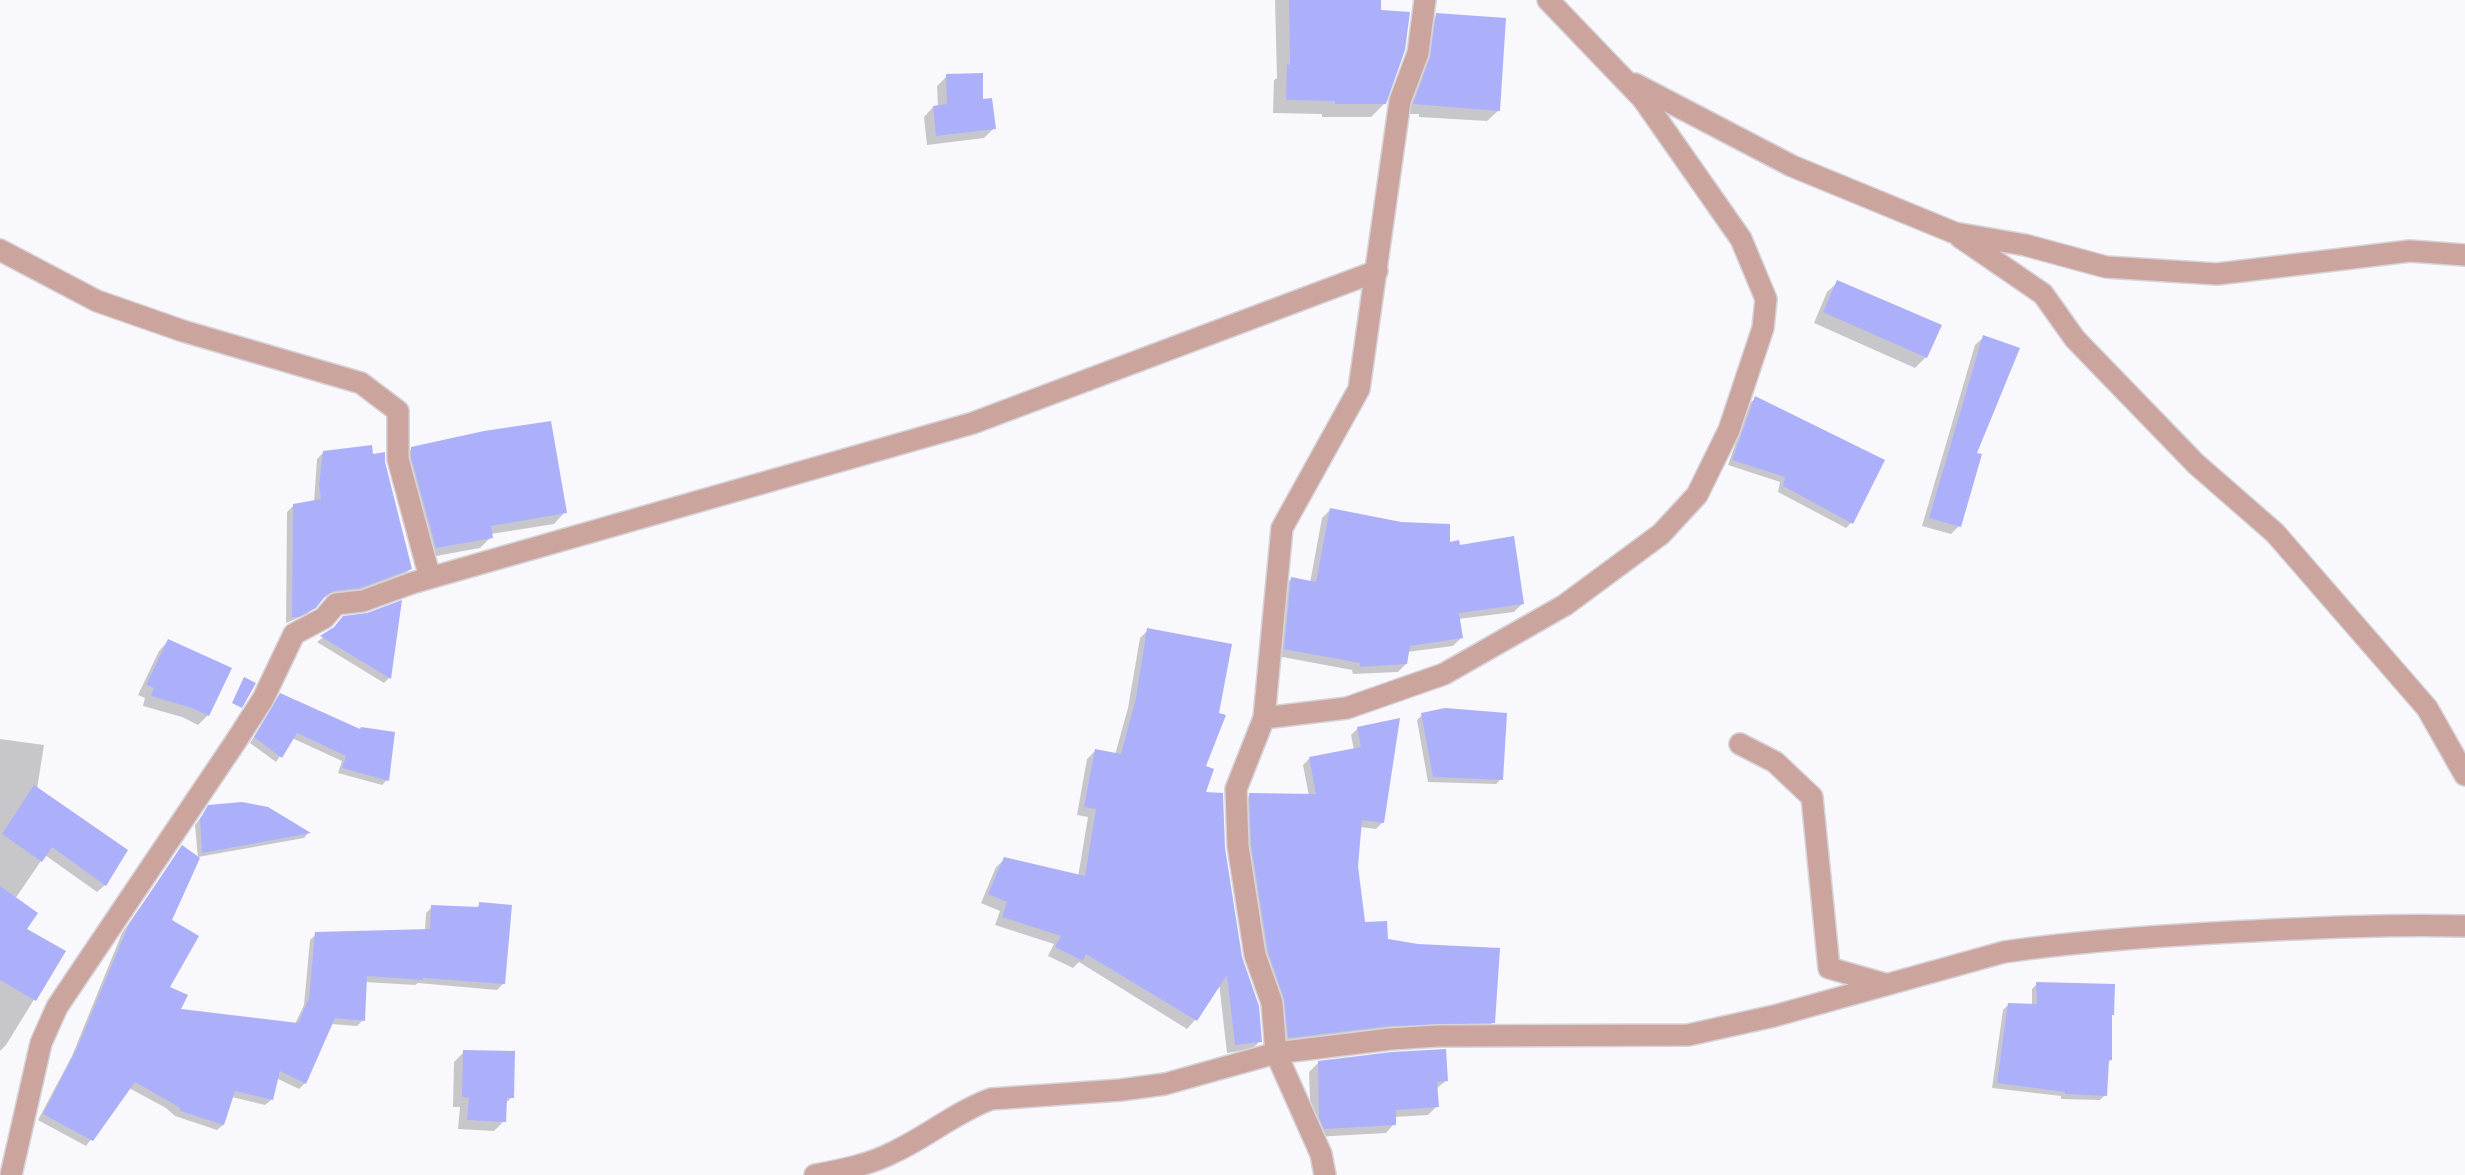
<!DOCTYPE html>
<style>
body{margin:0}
canvas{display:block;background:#f9f8fd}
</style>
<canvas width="2465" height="1175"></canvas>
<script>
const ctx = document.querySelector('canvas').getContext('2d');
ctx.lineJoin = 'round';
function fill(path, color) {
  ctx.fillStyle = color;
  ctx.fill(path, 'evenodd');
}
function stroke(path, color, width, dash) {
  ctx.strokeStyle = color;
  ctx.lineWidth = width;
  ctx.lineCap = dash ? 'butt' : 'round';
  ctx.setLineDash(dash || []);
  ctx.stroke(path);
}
const shadow = new Path2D(`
 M1275 0H1380L1385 103 1371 117H1322V114L1273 113 1274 80 1277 78Z
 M1437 15 1499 110 1487 121 1419 117V114H1403L1426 26Z
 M947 76 981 101 994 128 984 138 927 145 924 117 933 107H938L937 86Z
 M1838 282 1926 357 1915 368 1814 323 1827 292Z
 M1984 337 1974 454 1959 526 1951 534 1922 526 1975 345Z
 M1756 398 1851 523 1846 528 1778 492 1780 482 1728 465 1750 403Z
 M412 448 565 512 554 524 491 534V537L480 548 425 558 401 460Z
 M324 452 371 456 384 463 410 569 403 576 352 594 325 597 307 614 286 623 287 512 294 505 314 502 317 459Z
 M1330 510 1449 544 1522 604 1514 612 1458 619 1461 638 1453 646 1407 652 1406 664 1398 672 1353 674 1352 670 1277 656 1283 587 1291 579 1310 583 1322 518Z
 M400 603 389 678 384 683 317 642 333 630Z
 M1148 630 1204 767 1203 794 1223 848 1240 957 1260 1041 1252 1049 1227 1053 1219 983 1195 1020 1187 1029 1079 962 1073 968 1048 956 1054 944 995 925 1000 911 981 903 996 867 1005 859 1078 877 1088 817 1077 815 1087 759 1095 751 1115 755 1128 708 1140 638Z
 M168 641 208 715 198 725 182 717 143 706 145 698 138 695 159 651Z
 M281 695 387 780 382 785 338 773 342 761 292 738 276 762 250 743Z
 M1422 715 1501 779 1496 784 1428 782 1417 720Z
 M1358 728 1383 822 1376 829 1360 827 1357 866 1364 924 1493 1022 1486 1029 1282 1044 1262 959 1243 801 1250 795 1309 796 1303 765 1309 759 1354 750 1351 735Z
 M0 739 44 745 37 789 105 885 97 892 45 855 15 899 24 930 64 951 6 1045 0 1051Z
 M204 813 308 833 304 838 198 857 169 921 167 987 178 1010 295 1024 304 1005 310 940 316 934 425 931 426 913 432 907 475 909 480 904 503 984 497 990 418 983 415 985 365 982 363 1020 357 1026 331 1024 305 1083 299 1089 276 1078 271 1100 265 1105 232 1097 223 1125 217 1130 175 1116 166 1108 129 1088 86 1146 38 1120 72 1056 122 933 182 847 198 859 195 825Z
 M2037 984 2110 1016 2111 1060 2107 1063 2105 1095 2100 1100 2061 1099V1096L1992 1088 2003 1010 2008 1005H2032V989Z
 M464 1052 512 1097 505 1104 504 1121 494 1131 458 1129 460 1107H453L454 1062Z
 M1318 1063 1447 1080 1436 1089 1437 1106 1428 1115 1394 1117V1124L1386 1133 1315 1137 1311 1128 1309 1072Z`);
const building = new Path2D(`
 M1289 0H1381V10L1410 12 1405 50 1386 104H1335V101L1286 100 1287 64 1290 65Z
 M1436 13 1506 18 1500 111 1413 104 1430 57Z
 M983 73V99L992 98 996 129 936 136 933 106 947 104 946 74Z
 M1837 280 1942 325 1927 358 1823 312Z
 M1983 335 2020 348 1977 453 1982 454 1961 527 1929 518Z
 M1755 396 1885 460 1853 524 1783 486 1785 477 1732 460Z
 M551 421 567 513 491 526 493 538 436 548 411 457V447L484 431Z
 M372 445 373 454 385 452V462L412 569 360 588 334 591 326 595 316 608 298 617H292L293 504 321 499 319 485 323 451Z
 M1330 508 1401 522 1450 524V542L1459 540 1460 545 1514 536 1524 604 1459 613 1463 638 1410 646 1407 664 1360 667V663L1284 649 1291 577 1316 582Z
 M402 600 391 679 320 636 334 627 343 616 367 613Z
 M1147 628 1232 644 1219 713 1226 715 1206 766 1214 769 1206 792 1223 793 1225 848 1242 957 1259 1006 1262 1042 1235 1045 1227 975 1197 1021 1086 954 1083 961 1055 947 1061 936 1002 917 1007 902 988 894 1004 857 1085 876 1096 809 1084 807 1095 749 1121 754 1136 698Z
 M168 639 232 668 209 716 192 708 151 696 154 688 146 685Z
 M244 677 256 683 242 708 232 703Z
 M280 693 360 729 361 727 395 732 389 781 342 768 346 756 297 733 282 758 254 737Z
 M1445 708 1507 713 1503 780 1433 777 1421 713Z
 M1400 718 1384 823 1362 820 1358 866 1365 922 1387 921 1388 939 1418 944 1500 948 1495 1023 1390 1026 1288 1038 1284 999 1268 952 1251 845 1249 793 1316 794 1309 757 1361 747 1357 727Z
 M34 785 128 850 106 886 52 847 42 862 2 834Z
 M242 802 268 807 311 833 202 853 200 819 208 805Z
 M182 845 200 858 172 920 199 936 170 987 188 995 181 1009 298 1023 309 998 315 932 430 929 431 905 479 907V902L512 905 505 984 423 978V980L367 976 365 1021 335 1018 306 1084 280 1071 273 1100 235 1091 224 1125 180 1111V1108L172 1103 135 1082 93 1141 43 1114 77 1048 128 926Z
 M0 886 38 913 27 929 66 951 36 1001 0 980Z
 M2036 982 2115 984 2114 1015H2112V1060H2109L2107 1096 2065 1094V1092L1997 1083 2008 1003 2037 1004Z
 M1446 1049 1448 1081 1437 1082 1439 1107 1396 1110V1125L1324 1129 1319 1118 1318 1061 1392 1052Z
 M463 1050 515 1051 514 1098H507L506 1122 467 1120 469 1098 462 1097Z`);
const minor = new Path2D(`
 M1635 84 1792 166 1955 233 2025 245 2106 267 2217 274 2410 251 2465 255
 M1960 237 2043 294 2075 339 2196 464 2275 533 2427 708 2465 775
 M0 250 97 301 183 331 361 383 398 411V459L430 578
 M1264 718 1347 708 1444 674 1565 605 1661 534 1697 495 1729 430 1763 328 1766 299 1741 239 1643 99 1548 0
 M1740 744 1775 762 1812 797 1829 968 1885 984
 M11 1175 41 1043 57 1007 236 741 263 699 294 634 324 618 336 604 363 601 412 583 973 423 1377 271
 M815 1175C842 1170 869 1165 894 1152 928 1136 956 1112 991 1099L1121 1090 1165 1084 1276 1053 1391 1039 1437 1036 1688 1035 1774 1016 2004 952C2079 941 2155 936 2231 932 2310 928 2387 924 2465 926
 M1325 1175 1321 1154 1276 1053 1272 1003 1255 955 1238 846 1236 789 1264 718 1282 528 1359 389 1400 101 1418 53 1425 0`);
fill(shadow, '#0003');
fill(building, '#acb0fb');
stroke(minor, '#d6d4da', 24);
stroke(minor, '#cca49e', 21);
</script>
